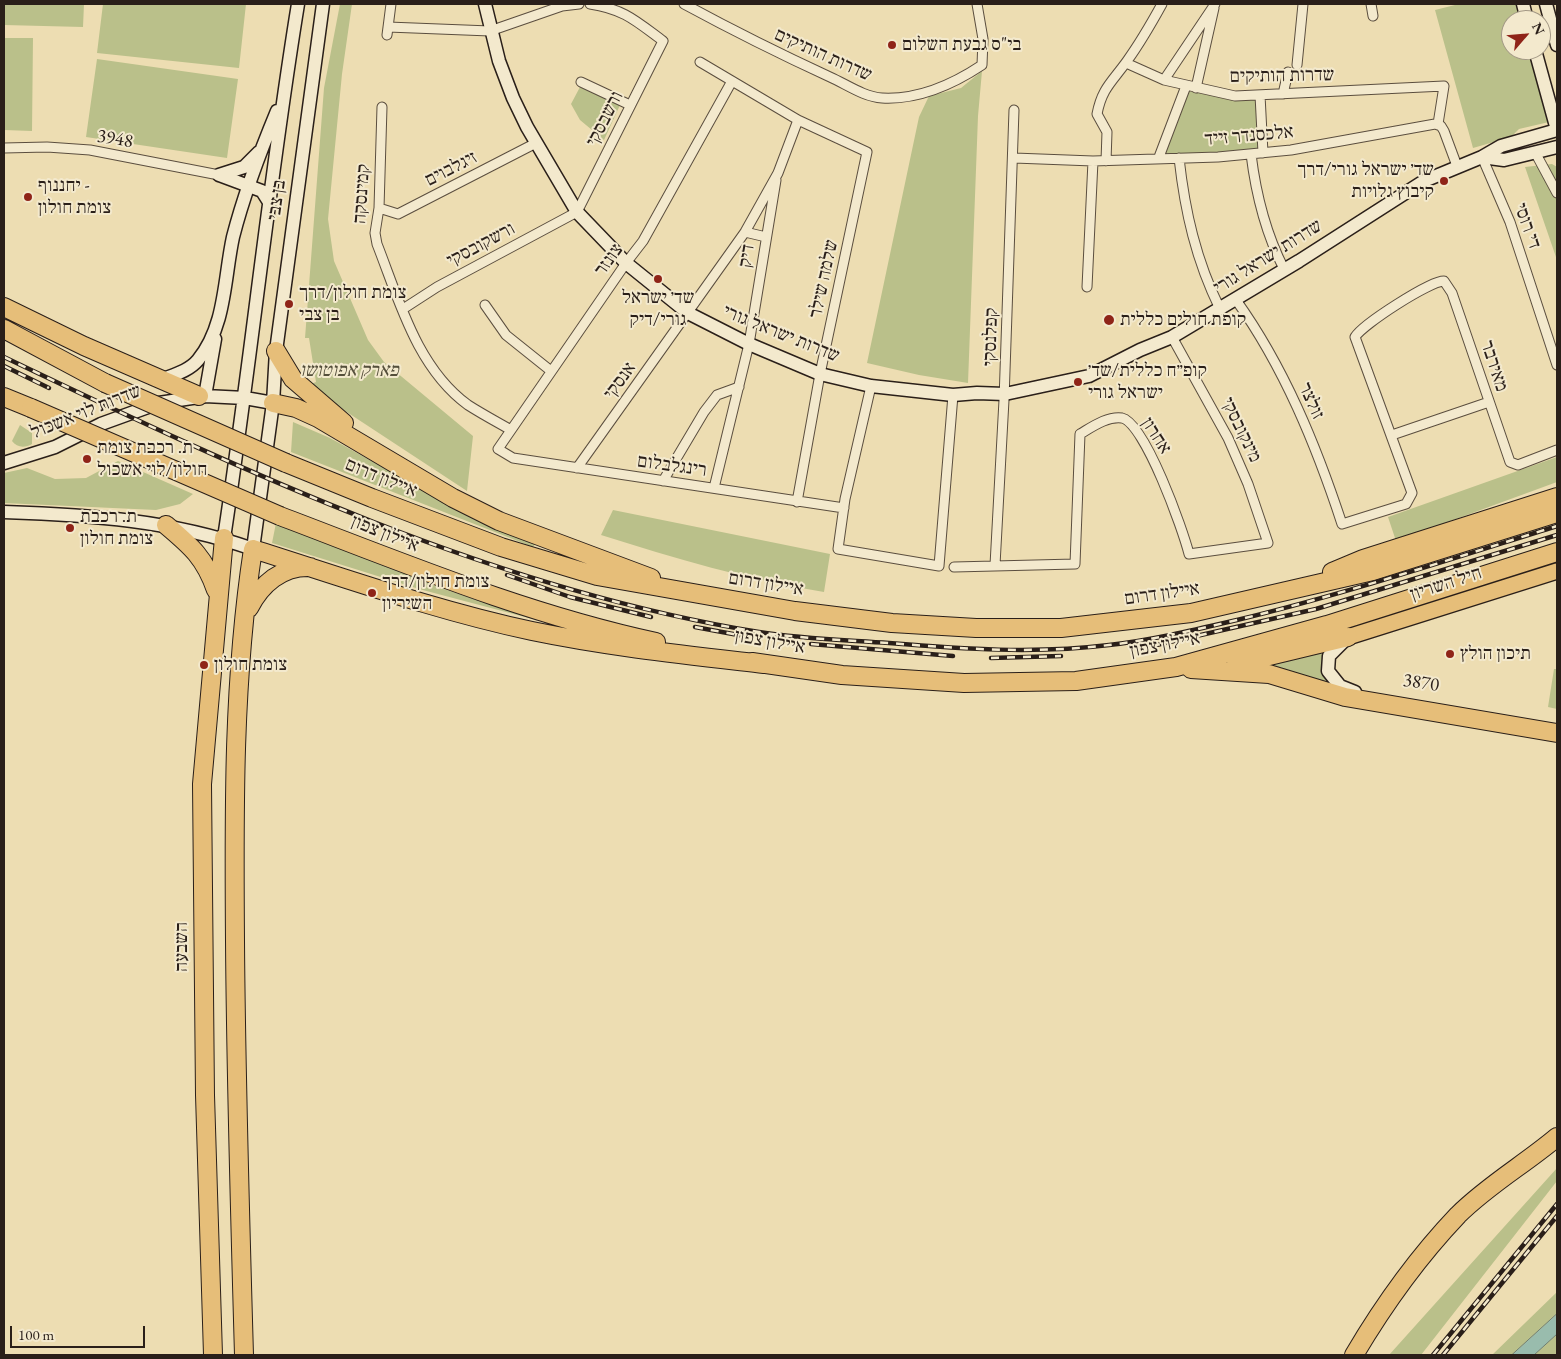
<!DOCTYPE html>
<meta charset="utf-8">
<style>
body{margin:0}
#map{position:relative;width:1561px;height:1359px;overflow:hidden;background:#edddb2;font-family:"EB Garamond",serif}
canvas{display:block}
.frame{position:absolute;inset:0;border:5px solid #2a1f19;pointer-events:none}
.north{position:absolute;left:1501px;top:10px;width:50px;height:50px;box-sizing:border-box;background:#f3e9cd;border:1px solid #a39885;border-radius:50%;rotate:63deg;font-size:14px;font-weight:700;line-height:20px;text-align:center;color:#2a1f19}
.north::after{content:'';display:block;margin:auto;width:18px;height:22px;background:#8f2418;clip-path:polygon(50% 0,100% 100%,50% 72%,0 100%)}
.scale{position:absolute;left:10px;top:1326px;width:135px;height:22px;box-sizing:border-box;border:2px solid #2a1f19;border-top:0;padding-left:6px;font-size:15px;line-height:18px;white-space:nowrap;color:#2a1f19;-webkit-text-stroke:4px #f3e9cd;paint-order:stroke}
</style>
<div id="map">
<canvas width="1561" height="1359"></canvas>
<div class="frame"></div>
<div class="north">N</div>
<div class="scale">100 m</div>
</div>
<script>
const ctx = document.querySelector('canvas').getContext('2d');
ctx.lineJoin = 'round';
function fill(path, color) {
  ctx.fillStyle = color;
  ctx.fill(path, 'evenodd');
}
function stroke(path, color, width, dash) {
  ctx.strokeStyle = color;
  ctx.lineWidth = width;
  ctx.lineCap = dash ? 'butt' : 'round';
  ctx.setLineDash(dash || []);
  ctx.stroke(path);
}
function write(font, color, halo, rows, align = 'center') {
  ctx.font = font + ' "EB Garamond","Frank Ruhl Libre",serif';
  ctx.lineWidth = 4;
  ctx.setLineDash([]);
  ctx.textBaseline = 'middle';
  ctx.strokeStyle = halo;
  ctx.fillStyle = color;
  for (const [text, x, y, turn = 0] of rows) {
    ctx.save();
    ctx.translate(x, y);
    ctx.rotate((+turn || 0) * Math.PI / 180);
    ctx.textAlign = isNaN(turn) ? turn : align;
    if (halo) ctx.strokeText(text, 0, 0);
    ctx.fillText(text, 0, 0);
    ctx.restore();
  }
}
const green = new Path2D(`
 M4 4H84L83 27 4 25Z
 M103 4H246L239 68 97 53Z
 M340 4H352L342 74 328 219 334 261 368 340 384 362 473 436 467 491 330 401 311 384 316 382 309 338H305L324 88Z
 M1459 4H1516L1521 20H1511V50H1529L1549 122 1519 129 1511 137 1473 148 1435 10Z
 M4 38H33L32 131 4 130Z
 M97 59 238 79 227 158 86 137Z
 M982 71 978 116 968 383 919 375 867 363 919 117 929 96 961 88Z
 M580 87 620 105 604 140 580 120 571 104Z
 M1189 91 1234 100 1257 98 1261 151 1164 156Z
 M1552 164 1557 167V260L1525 167Z
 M293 422 330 438 451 505 536 543 533 547 291 452Z
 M20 425 32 433V444C25 448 17 448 12 441Z
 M1557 457V482L1396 541 1388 517Z
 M118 461 193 494 180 504 156 510 4 503V473L27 468 55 479 86 478Z
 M613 510 830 554 824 592C748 580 674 558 601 535Z
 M276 523 441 588 540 621 419 589 272 543Z
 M1330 646V683C1308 680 1289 675 1269 665Z
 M1554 669H1557V709L1548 707Z
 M1557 1168V1181L1421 1355H1389Z
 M1557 1292V1314L1512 1355H1492Z
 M1557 1334V1355H1534Z`);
const water = new Path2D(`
 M1557 1314V1334L1534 1355H1512Z`);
const street = new Path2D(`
 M684 4C732 30 780 54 830 77 846 84 864 97 882 98 919 100 952 85 982 65L983 39 977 4
 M1371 4 1373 16
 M388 27 490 31 562 6 579 4
 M387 35 391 4
 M700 62 798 120 867 152 820 374 797 502
 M1126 63 1164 80 1235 96 1444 86 1438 124
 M1297 65 1303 4
 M1164 80 1215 4
 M732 81 643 241 626 263 498 449 513 458 844 508
 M581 82 630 105
 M1196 88 1214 8
 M1283 94 1288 72
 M1260 95 1263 153
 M382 107 379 208 375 233 377 244C399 300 417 368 468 405 482 414 497 422 511 430
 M4 148 47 147 90 150 219 175
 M1251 154C1256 195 1265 232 1284 269
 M1536 154 1557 193
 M1159 157 1186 86
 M1482 157 1510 222 1557 365
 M1014 158 1093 161 1218 157 1291 150 1435 124 1441 126 1444 131 1457 166
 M1179 158C1185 212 1196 260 1220 309
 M1106 161 1107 132 1097 114C1102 88 1112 82 1127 61 1140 43 1151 24 1162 4
 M379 208 398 214 536 143
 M745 232 766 237
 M1087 287 1093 161
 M1236 300C1284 367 1316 445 1342 524L1406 504 1412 493 1355 337C1363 324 1430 281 1444 281L1452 293 1510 462 1518 465 1557 450
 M485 305 506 335 551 371
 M403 309 437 287 577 212 663 41C636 21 624 9 590 4
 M871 386 845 499 838 549 939 566 953 395
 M1392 435 1489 402
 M577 468 745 232 778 173 798 120
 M663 481 704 412 717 395 739 387
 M714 488 749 344 776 180
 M995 565 1004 400 1014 110
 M954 567 1075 564 1080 434C1092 427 1107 416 1122 418 1145 423 1183 530 1189 554L1268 543 1248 484 1228 438 1172 337`);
const secondary = new Path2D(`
 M485 4 499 61 513 98 527 127 577 212 626 263 688 313 749 344 820 374 871 386 953 395 977 393 1005 394 1089 376 1140 350 1172 337 1299 261 1424 181 1482 157 1501 146 1557 130
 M1523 4 1527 20
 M1546 4 1557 45
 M1535 50 1557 130
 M1482 157 1504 160 1557 147
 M219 175 262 191 269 202
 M219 175 244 167 259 152
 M161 380C173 375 189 371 198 360 226 326 224 278 233 237 244 194 260 152 277 111
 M205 396 215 339
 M4 463 55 447 101 424 159 403 205 396 245 398 273 403
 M4 512C91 515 170 520 253 549L273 403 276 351 323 4
 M224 538C251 361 269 181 298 4
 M1346 639 1329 656 1328 671 1340 686 1355 692`);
const primary = new Path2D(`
 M1348 637 1557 571`);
const highway = new Path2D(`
 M4 307 84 346 199 396
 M4 329 105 383
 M276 351 293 379 344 423
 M4 397 31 408
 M273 403 296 408 318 418 453 498 499 521 651 578
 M286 463 372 498 501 547 597 576 795 611 892 623 976 628H1061L1191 613 1373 571 1557 513
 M280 516C404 563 526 614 656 642
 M166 525C191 546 205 558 216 590
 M1332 572 1363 559 1557 497
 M249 608C261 584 282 566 310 567
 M752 662 842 675 964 683 1076 681 1176 667 1327 625 1557 552
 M1236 664 1348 637
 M1191 669 1269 674 1345 697 1557 733
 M213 1355 205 1095 202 784 224 538
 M244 1355C240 1217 236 1079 235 941 234 810 233 679 253 549 345 578 438 611 532 631 609 647 686 655 764 664
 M1354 1355C1383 1306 1419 1256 1458 1215 1488 1185 1525 1164 1557 1137`);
const rail = new Path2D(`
 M4 357C242 471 497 590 759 632 802 639 846 640 889 643 962 649 1036 654 1109 645 1152 640 1194 630 1237 620 1345 594 1451 559 1557 526
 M4 366 49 388
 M507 575 570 597 651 617
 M695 627 749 637
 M811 644 953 656
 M1152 646 1316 609 1557 535
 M991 658 1061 656
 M1433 1355 1557 1204
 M1443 1355 1557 1216`);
const highwayBridge = new Path2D(`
 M105 383 286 463
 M31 408 280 516`);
const markers = [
 [892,45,5,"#8f2418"],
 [1444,181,5,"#8f2418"],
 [28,197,5,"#8f2418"],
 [658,279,5,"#8f2418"],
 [289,304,5,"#8f2418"],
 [1109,320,6,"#8f2418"],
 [1078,382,5,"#8f2418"],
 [87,459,5,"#8f2418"],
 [70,528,5,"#8f2418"],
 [372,593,5,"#8f2418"],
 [1450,654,5,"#8f2418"],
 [204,665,5,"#8f2418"]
];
const poiNames = [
 ["בי\"ס גבעת השלום",902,45],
 ["שד׳ ישראל גורי/דרך",1434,170,"right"],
 ["קיבוץ גלויות",1434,192,"right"],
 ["יחננוף -",38,186],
 ["צומת חולון",38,208],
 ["צומת חולון/דרך",299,293],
 ["בן צבי",299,315],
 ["שד׳ ישראל",658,298,"center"],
 ["גורי/דיק",658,320,"center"],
 ["קופת חולים כללית",1120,320],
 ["קופ״ח כללית/שד׳",1088,371],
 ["ישראל גורי",1088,393],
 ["ת. רכבת צומת",97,448],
 ["חולון/לוי אשכול",97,470],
 ["ת. רכבת",80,517],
 ["צומת חולון",80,539],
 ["צומת חולון/דרך",382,582],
 ["השיריון",382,604],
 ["תיכון הולץ",1460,654],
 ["צומת חולון",214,665]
];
const streetNames = [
 ["שדרות הותיקים",823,55,24],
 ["שדרות הותיקים",1282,76,-1],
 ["ורשבסקי",605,119,-63],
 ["אלכסנדר זייד",1249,136,-5],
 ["3948",115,139,10],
 ["זיגלבוים",451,169,-27],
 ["קמינסקה",362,194,-86],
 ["בן צבי",277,200,-82],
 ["די רוסי",1527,226,70],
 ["ורשקובסקי",481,245,-28],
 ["דיק",747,256,-81],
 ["שדרות ישראל גורי",1268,257,-32],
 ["צונזר",609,260,-54],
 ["שלמה שילר",824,279,-78],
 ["שדרות ישראל גורי",781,334,22],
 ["קפלנסקי",991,337,-88],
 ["מאירבר",1494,366,72],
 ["אנסקי",620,381,-54],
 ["זולצר",1311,401,66],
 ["שדרות לוי אשכול",86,412,-22],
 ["מינקובסקי",1241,430,64],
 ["אחרון",1156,436,57],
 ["רינגלבלום",672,466,8],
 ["איילון דרום",381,478,22],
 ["איילון צפון",385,534,22],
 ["איילון דרום",766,584,9],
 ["חיל השריון",1446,584,-18],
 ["איילון דרום",1162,594,-8],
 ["איילון צפון",770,642,10],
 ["איילון צפון",1165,645,-11],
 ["3870",1421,683,9],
 ["השבעה",182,947,-90]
];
const parkNames = [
 ["פארק אפוטושו",349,371]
];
fill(green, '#bac08a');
fill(water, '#99bcad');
stroke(water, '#6d7d72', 1);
stroke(street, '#5b4e3f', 11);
stroke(secondary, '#2a1f19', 15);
stroke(primary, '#2a1f19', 18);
stroke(highway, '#2a1f19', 20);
stroke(street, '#f3e9cd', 9);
stroke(secondary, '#f3e9cd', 12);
stroke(primary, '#e6be79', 15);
stroke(highway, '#e6be79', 18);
stroke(rail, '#2a1f19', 4.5);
stroke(rail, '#f3e9cd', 2.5, [8]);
stroke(highwayBridge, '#2a1f19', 20, []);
stroke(highwayBridge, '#e6be79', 18);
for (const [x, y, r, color] of markers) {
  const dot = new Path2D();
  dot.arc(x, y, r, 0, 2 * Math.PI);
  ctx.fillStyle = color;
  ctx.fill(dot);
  stroke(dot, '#f3e9cd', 2);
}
write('19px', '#2a1f19', '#f3e9cd', poiNames, 'left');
write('19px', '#2a1f19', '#f3e9cd', streetNames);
write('italic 19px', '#554f3b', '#f3e9cd', parkNames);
</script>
